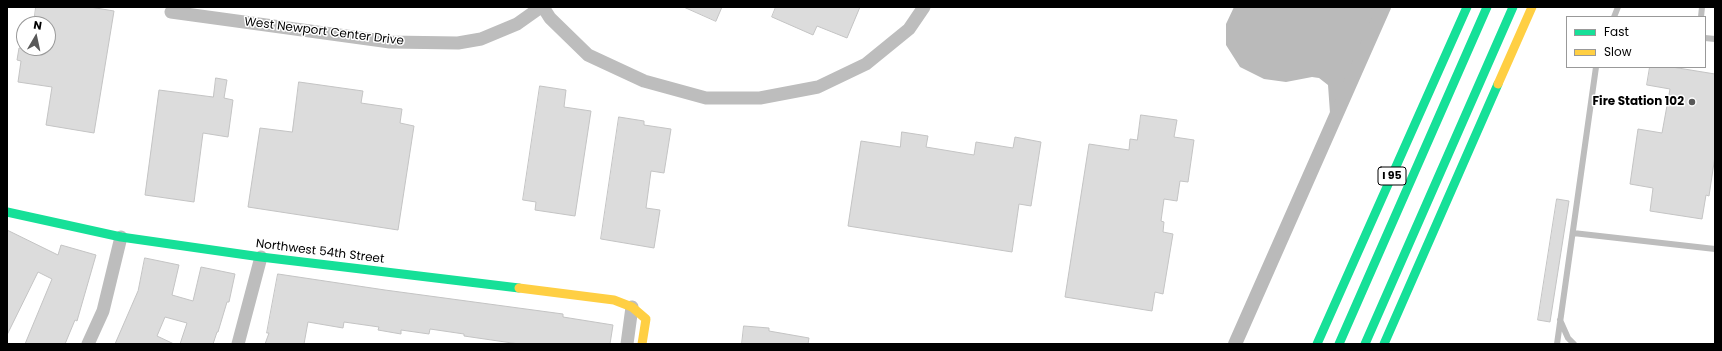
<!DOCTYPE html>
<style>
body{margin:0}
#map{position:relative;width:1722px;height:351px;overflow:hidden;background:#fff;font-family:Poppins,sans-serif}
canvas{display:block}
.frame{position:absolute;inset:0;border:8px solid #000;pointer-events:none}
.legend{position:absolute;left:1566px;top:16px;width:140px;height:52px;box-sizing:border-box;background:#fff;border:1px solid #999;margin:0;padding:5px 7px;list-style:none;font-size:12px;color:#000}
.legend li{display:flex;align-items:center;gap:8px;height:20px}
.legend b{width:20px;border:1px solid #999}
.north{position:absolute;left:16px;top:16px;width:40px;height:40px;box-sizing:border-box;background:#fff;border:1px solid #999;border-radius:50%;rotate:9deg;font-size:11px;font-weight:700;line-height:16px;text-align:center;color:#000}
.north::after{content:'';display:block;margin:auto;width:14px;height:18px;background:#595959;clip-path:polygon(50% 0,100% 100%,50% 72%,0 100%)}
</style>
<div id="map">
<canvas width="1722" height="351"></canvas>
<div class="frame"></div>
<ul class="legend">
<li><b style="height:5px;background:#16e098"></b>Fast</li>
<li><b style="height:5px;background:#ffcf43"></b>Slow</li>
</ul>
<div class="north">N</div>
</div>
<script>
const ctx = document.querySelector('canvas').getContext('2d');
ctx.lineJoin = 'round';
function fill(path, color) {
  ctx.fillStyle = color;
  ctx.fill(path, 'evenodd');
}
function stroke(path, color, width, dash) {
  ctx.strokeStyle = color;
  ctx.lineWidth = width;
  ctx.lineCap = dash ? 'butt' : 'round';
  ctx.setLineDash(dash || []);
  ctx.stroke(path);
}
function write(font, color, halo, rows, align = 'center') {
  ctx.font = font + ' Poppins,sans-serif';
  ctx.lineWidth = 3;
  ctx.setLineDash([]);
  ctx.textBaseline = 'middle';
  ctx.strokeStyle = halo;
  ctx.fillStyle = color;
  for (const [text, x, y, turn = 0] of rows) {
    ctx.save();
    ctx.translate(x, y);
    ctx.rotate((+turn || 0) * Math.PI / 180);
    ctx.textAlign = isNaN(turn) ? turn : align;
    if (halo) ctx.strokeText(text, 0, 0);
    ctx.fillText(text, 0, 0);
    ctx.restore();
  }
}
const water = new Path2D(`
 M1234 7H1384L1331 127 1328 85 1319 78 1312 77 1286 82 1264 79 1240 67 1226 45V24Z`);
const canal = new Path2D(`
 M1235 344 1384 7`);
const building = new Path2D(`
 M36 7H90L114 11 94 133 46 125 52 87 18 82 21 61 17 60 19 48H48V24H34Z
 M684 7H722L716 21Z
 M776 7H860L847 38 817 26 813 35 772 17Z
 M1650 67H1672L1715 74V156L1709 196 1706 195 1702 219 1650 211 1653 188 1630 184 1638 129 1662 133 1670 89 1647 85Z
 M216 78 227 80 224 98 233 100 228 137 203 133 194 202 145 195 159 90 213 97Z
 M299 82 363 91 361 103 402 109 400 123 414 126 398 230 248 207 260 128 292 132Z
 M540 86 566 90 564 107 591 111 575 216 535 210 536 202 523 200Z
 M1141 115 1177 120 1174 137 1194 140 1188 182 1180 181 1177 201 1164 199 1161 221 1164 222 1163 232 1173 234 1163 294 1155 292 1152 311 1065 297 1089 144 1129 150 1130 139 1137 140Z
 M619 117 644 121V125L671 129 664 173 651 171 646 208 660 210 654 248 601 239Z
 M902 132 928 136 926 147 974 155 976 142 1013 148 1015 137 1041 142 1031 206 1019 204 1012 252 848 226 861 141 900 147Z
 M1557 199 1569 201 1550 322 1538 320Z
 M7 230 58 255 61 245 96 255 77 321 75 320 65 344H25L52 279 38 272 7 335Z
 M145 258 179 265 172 295 193 301 201 267 235 274 229 302H227L218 332H217L213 344H180L187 323 165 317 157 336 174 344H115L138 291Z
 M278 274 385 290 563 314V317L613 325 610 344H519L464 336V334L430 329 429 334 401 330V334L378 330 379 327 344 322 343 328 308 322 304 344H265L269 333H267Z
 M744 326 769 328V331L809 338 808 344H742Z`);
const lane = new Path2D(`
 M1614 17 1618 7
 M1701 17 1702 7
 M1705 38 1715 39
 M1573 233 1715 249
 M1560 320 1568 338 1574 344
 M1557 344 1596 67`);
const street = new Path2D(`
 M543 7 550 18 588 55 644 81 706 98H760L818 87 866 64 909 29 924 7
 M171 12 390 42 458 43 481 39 517 24 541 7
 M88 344 103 311 121 237
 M238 344 261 257
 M627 344 632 307`);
const fast = new Path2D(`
 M7 212 121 237 261 257 519 288
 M1317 344 1467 7
 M1339 344 1487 7
 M1365 344 1513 7
 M1384 344 1498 84`);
const slow = new Path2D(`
 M1498 84 1532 7
 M519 288 614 300 632 307 646 319 642 344`);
const markers = [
 [1692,102,4,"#595959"]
];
const shields = [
 [1392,176,28]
];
const shieldNames = [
 ["I 95",1392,176]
];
const streetNames = [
 ["West Newport Center Drive",324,32,7],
 ["Northwest 54th Street",320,252,7]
];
const poiNames = [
 ["Fire Station 102",1684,102]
];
fill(water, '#bababa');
stroke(canal, '#bababa', 14);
fill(building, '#dcdcdc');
stroke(building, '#c4c4c4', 1);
stroke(lane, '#bdbdbd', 6);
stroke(street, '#bdbdbd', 13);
stroke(fast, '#16e098', 9);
stroke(slow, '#ffcf43', 9);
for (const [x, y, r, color] of markers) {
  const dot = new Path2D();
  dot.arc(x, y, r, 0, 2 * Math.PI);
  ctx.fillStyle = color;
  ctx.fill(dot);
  stroke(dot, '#fff', 1.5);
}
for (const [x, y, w] of shields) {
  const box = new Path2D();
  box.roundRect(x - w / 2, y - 9, w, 18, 3);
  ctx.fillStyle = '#fff';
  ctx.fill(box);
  stroke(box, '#000', 1);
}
write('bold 11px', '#000', null, shieldNames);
write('12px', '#000', '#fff', streetNames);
write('bold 12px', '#000', '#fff', poiNames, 'right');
</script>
